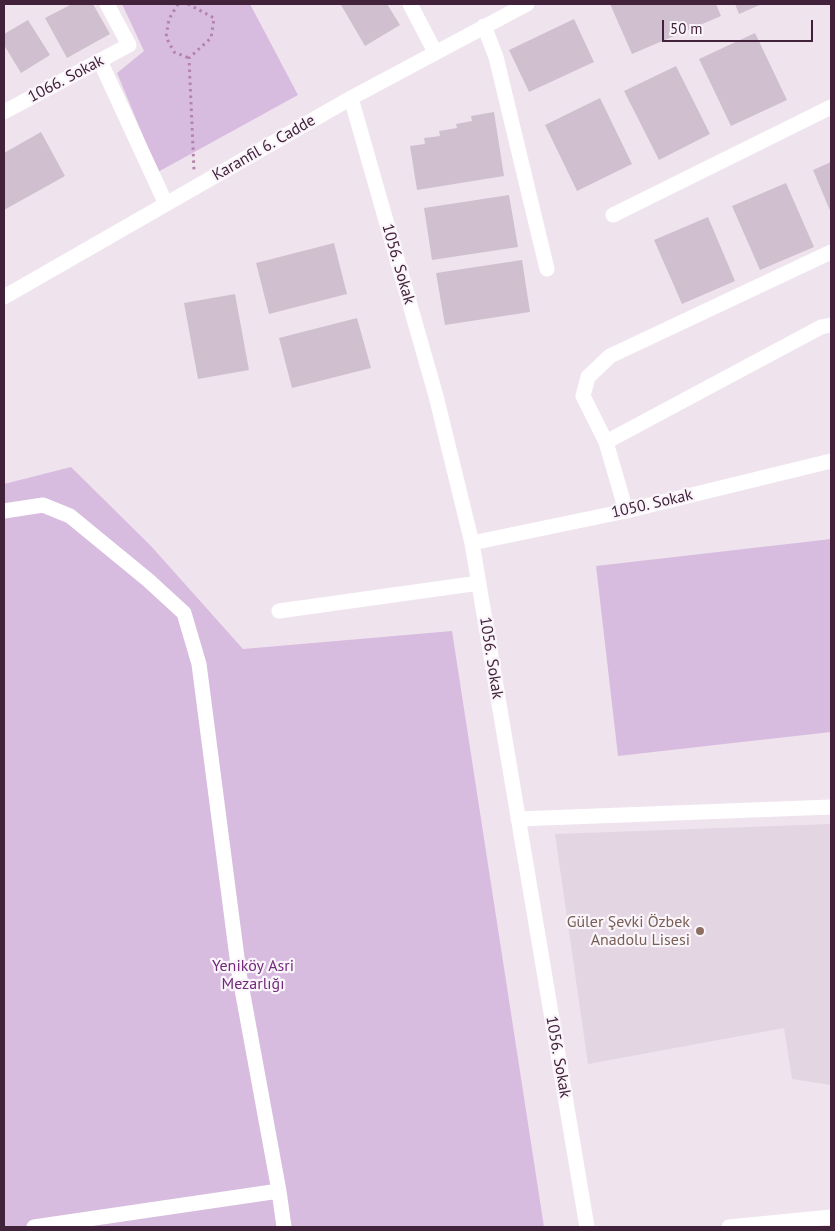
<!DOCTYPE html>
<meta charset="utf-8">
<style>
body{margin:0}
#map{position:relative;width:835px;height:1231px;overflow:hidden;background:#efe4ee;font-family:"PT Sans",sans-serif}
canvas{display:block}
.frame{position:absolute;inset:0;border:5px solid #42223a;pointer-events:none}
.scale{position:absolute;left:662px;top:20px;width:151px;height:22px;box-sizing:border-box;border:2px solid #42223a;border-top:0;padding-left:6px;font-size:15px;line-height:18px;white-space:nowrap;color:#42223a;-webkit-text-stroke:4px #faf5fa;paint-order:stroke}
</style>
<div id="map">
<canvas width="835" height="1231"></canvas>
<div class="frame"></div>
<div class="scale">50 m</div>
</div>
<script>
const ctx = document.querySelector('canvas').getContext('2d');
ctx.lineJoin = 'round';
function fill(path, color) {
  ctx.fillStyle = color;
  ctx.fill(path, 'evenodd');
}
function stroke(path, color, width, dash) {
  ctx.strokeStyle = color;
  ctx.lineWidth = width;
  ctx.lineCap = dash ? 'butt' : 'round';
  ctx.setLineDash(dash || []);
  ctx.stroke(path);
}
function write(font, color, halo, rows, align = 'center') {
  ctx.font = font + ' "PT Sans",sans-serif';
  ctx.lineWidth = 4.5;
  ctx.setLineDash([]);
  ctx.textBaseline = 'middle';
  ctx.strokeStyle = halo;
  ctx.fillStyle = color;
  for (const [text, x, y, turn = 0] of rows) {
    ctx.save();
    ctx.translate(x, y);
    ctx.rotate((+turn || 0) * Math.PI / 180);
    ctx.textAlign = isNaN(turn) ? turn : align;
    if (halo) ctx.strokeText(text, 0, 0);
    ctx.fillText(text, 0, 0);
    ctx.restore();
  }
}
const built = new Path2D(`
 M831 824V1085L792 1079 784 1028 588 1064 555 834Z`);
const green = new Path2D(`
 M122 4H250L298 95 158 172 117 73 144 51Z
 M71 467 151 546 243 649 452 631 544 1227H4V484Z
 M831 539V732L618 756 596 566Z`);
const building = new Path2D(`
 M72 4H93L110 34 67 58 45 18Z
 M344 4H387L400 25 365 46 341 5Z
 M610 4H716L721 16 632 54Z
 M735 4H762L739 14Z
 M574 19 594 62 529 92 509 50Z
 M28 20 50 55 21 73 4 45V34Z
 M755 33 787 100 731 126 699 59Z
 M676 66 710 134 659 160 624 91Z
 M600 98 632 164 577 191 545 125Z
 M494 112 504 176 417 190 410 146 425 144 424 138 440 136 439 131 457 128 456 124 472 121 471 116Z
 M41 132 65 176 4 210V153Z
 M831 162V213L813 170Z
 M786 183 814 247 760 270 732 206Z
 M509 195 518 247 432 260 424 208Z
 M708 217 735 281 682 304 654 240Z
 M334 243 347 294 269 314 256 263Z
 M522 260 530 312 445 325 436 273Z
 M235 294 249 370 198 379 184 303Z
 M357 318 371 368 292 388 279 338Z`);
const path = new Path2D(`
 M178 4 169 19 166 37 174 52 189 58
 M188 4 214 18 211 38 189 58 194 170`);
const minor = new Path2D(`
 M410 4 435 52
 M484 26 496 57 547 269
 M100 61 166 204
 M351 98 436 396 472 543 587 1227
 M4 112 129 45 107 4
 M613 215 831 107
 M4 297 351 98 527 4
 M606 442 821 327 831 325
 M4 511 43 505 70 516 148 580 184 613 199 664 239 973 279 1191 284 1227
 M626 511 606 442 583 396 588 377 610 356 831 252
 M472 543 626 511 831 461
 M279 611 479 583
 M518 819 831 807
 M34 1227 279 1191
 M729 1227 831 1217`);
const markers = [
 [700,931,5,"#8d6e63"]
];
const streetNames = [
 ["1066. Sokak",66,79,-28],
 ["Karanfil 6. Cadde",264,148,-30],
 ["1056. Sokak",398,264,74],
 ["1050. Sokak",652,504,-13],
 ["1056. Sokak",491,658,81],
 ["1056. Sokak",558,1057,80]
];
const educationNames = [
 ["Güler Şevki Özbek",690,922],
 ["Anadolu Lisesi",690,940]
];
const parkNames = [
 ["Yeniköy Asri",253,966],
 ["Mezarlığı",253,984]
];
fill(built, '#e3d5e2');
fill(green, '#d8bce0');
fill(building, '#d0c0cf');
stroke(path, '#b483ab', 3, [2.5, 4]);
stroke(minor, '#fff', 15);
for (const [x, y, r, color] of markers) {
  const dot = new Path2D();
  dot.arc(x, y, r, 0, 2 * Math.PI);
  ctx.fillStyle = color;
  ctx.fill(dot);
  stroke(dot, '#faf5fa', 2);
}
write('16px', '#42223a', '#faf5fa', streetNames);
write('16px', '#785e54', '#faf5fa', educationNames, 'right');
write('16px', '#722a7b', '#faf5fa', parkNames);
</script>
